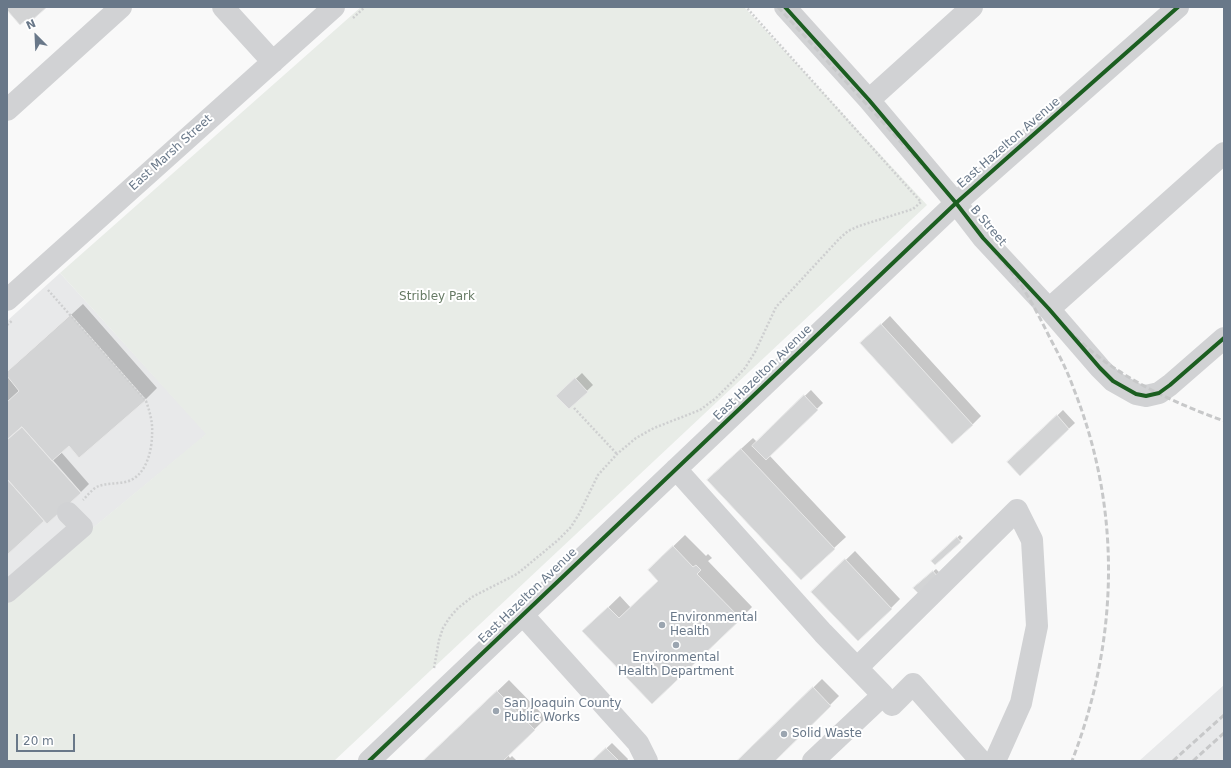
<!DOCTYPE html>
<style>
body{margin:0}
#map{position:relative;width:1231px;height:768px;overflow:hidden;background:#f9f9f9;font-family:"DejaVu Sans",sans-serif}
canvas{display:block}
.frame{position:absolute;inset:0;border:8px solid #697889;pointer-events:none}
.north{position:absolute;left:16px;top:16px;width:40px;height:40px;-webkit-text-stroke:3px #fff;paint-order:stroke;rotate:336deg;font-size:11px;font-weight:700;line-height:16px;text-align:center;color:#697889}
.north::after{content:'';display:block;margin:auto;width:14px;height:18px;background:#697889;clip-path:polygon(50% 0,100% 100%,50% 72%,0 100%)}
.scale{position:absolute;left:16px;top:734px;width:59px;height:18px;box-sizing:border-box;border:2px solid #697889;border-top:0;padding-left:5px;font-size:12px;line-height:14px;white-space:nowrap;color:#697889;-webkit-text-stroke:3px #fff;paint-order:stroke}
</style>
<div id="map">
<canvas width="1231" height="768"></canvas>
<div class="frame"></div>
<div class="north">N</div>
<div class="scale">20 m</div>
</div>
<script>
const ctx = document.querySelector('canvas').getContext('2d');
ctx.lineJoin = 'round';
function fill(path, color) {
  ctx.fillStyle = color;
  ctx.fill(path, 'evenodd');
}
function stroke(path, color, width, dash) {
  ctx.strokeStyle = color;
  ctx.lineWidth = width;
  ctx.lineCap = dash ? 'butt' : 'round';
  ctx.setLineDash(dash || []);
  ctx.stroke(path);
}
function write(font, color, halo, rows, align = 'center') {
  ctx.font = font + ' "DejaVu Sans",sans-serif';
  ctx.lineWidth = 4;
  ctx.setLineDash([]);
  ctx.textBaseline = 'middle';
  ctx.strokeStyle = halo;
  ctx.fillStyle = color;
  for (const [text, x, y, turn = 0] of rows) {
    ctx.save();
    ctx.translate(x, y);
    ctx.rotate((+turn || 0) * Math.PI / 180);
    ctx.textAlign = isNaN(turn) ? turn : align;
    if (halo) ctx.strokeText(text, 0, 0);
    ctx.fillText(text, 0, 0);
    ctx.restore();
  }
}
const built = new Path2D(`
 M60 273 207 434 7 599V321Z
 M1224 685V761H1139Z`);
const green = new Path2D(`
 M361 7H744L927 205 334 761H7V599L206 434 60 273Z`);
const shadow = new Path2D(`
 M83 304 157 388 145 400 69 445 61 452 89 484 81 492 52 459 44 520 7 554V373Z
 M890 316 981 416 972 425 870 335Z
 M582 373 593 385 569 408 558 396Z
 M811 390 823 403 769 455 846 537 834 548 720 468 753 438 757 442Z
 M1063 410 1075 423 1020 474 1014 457Z
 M685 535 706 556 708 554 712 558 708 561 752 607 740 619 595 620 620 596 631 608 659 580 661 558Z
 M960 535 963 538 935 564 932 561Z
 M855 551 900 599 891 608 822 583Z
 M936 569 939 572 918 592 915 588Z
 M822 679 839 696 774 761H739Z
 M509 680 546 718 508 755 510 758 512 756 517 761H424Z
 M612 743 628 759 627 761H593Z`);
const building = new Path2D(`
 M7 7H47L30 22 27 19 20 25 7 10Z
 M71 315 146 400 79 458 69 446 52 461 22 427 7 440V402L19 391 7 376V372Z
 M881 324 973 425 952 444 860 343Z
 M575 378 588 392 569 409 556 396Z
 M804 395 818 410 766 460 752 446Z
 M1057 415 1069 429 1020 476 1007 462Z
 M22 427 81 493 47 524 7 479V440Z
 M741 449 835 549 801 580 707 480Z
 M7 479 44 521 7 555Z
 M957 537 961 542 935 565 931 561Z
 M673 546 693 567 696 565 701 570 697 574 741 619 652 704 582 631 608 607 619 618 658 581 648 570Z
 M845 559 892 609 858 641 811 592Z
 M933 571 937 576 918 593 913 588Z
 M813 687 831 706 775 761H737Z
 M497 691 535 730 503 761H423Z
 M606 748 619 761H592Z`);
const path = new Path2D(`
 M353 18 365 7
 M48 290 146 401C150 412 153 423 152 435 152 449 147 471 133 479 123 485 110 482 99 486 93 488 87 496 83 500
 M7 325 13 320
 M574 408 617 454
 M434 668 439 640 443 628 450 617 458 608 472 597 517 574 557 541 571 527 579 514 598 475 617 454 636 438 654 428 700 410 716 398 731 383 745 368 755 352 776 307 839 239 848 231 859 226 913 209 921 202 746 7`);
const minor = new Path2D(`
 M223 7 273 62
 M785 7 869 100 956 203 983 238 1049 309 1100 368 1113 381 1136 394 1146 396 1159 393 1170 385 1224 338
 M869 100 972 7
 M7 110 121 7
 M7 300 334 7
 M1049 309 1224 153
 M676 469 823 633 883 695 813 761
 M7 592 82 527 68 513
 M523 615 638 743 647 761
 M857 668 1017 510 1032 540 1037 626 1021 703 995 761
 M883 695 892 705 913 684 981 761
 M369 761 956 203 1178 7`);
const rail = new Path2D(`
 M778 7C822 55 866 104 910 152 925 169 942 186 956 204 966 215 974 227 983 238 995 253 1008 267 1019 282 1031 300 1041 320 1051 340 1059 355 1067 370 1073 387 1122 509 1119 639 1072 761
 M1020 278C1047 307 1074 340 1107 363 1142 388 1183 406 1224 421
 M1173 761 1224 715
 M1193 761 1224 733`);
const cycleway = new Path2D(`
 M785 7 869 100 956 203 983 238 1049 309 1100 368 1113 381 1136 394 1146 396 1159 393 1170 385 1224 338
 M369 761 956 203 1178 7`);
const markers = [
 [662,625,4,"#9ba5b0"],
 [676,645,4,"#9ba5b0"],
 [496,711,4,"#9ba5b0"],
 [784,734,4,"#9ba5b0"]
];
const streetNames = [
 ["East Hazelton Avenue",1009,143,-41],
 ["East Marsh Street",171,153,-42],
 ["B Street",988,226,50],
 ["East Hazelton Avenue",763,373,-44],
 ["East Hazelton Avenue",528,596,-44]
];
const parkNames = [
 ["Stribley Park",437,297]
];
const poiNames = [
 ["Environmental",670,618],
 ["Health",670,632],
 ["Environmental",676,658,"center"],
 ["Health Department",676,672,"center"],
 ["San Joaquin County",504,704],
 ["Public Works",504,718],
 ["Solid Waste",792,734]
];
fill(built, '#e8e9ea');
fill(green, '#e8ece7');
fill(shadow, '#0003');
fill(building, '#d3d4d5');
stroke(building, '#e8e8e8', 1);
stroke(path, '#cecfd0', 2.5, [2, 2]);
stroke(minor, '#d1d2d4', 22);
stroke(rail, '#c7c8c9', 3, [6, 3]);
stroke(cycleway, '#1b5e20', 4);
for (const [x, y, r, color] of markers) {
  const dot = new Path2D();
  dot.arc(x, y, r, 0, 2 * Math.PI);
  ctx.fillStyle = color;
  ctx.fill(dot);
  stroke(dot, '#fff', 1.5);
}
write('12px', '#697889', '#fff', streetNames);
write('12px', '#667a64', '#fff', parkNames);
write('12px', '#697889', '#fff', poiNames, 'left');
</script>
